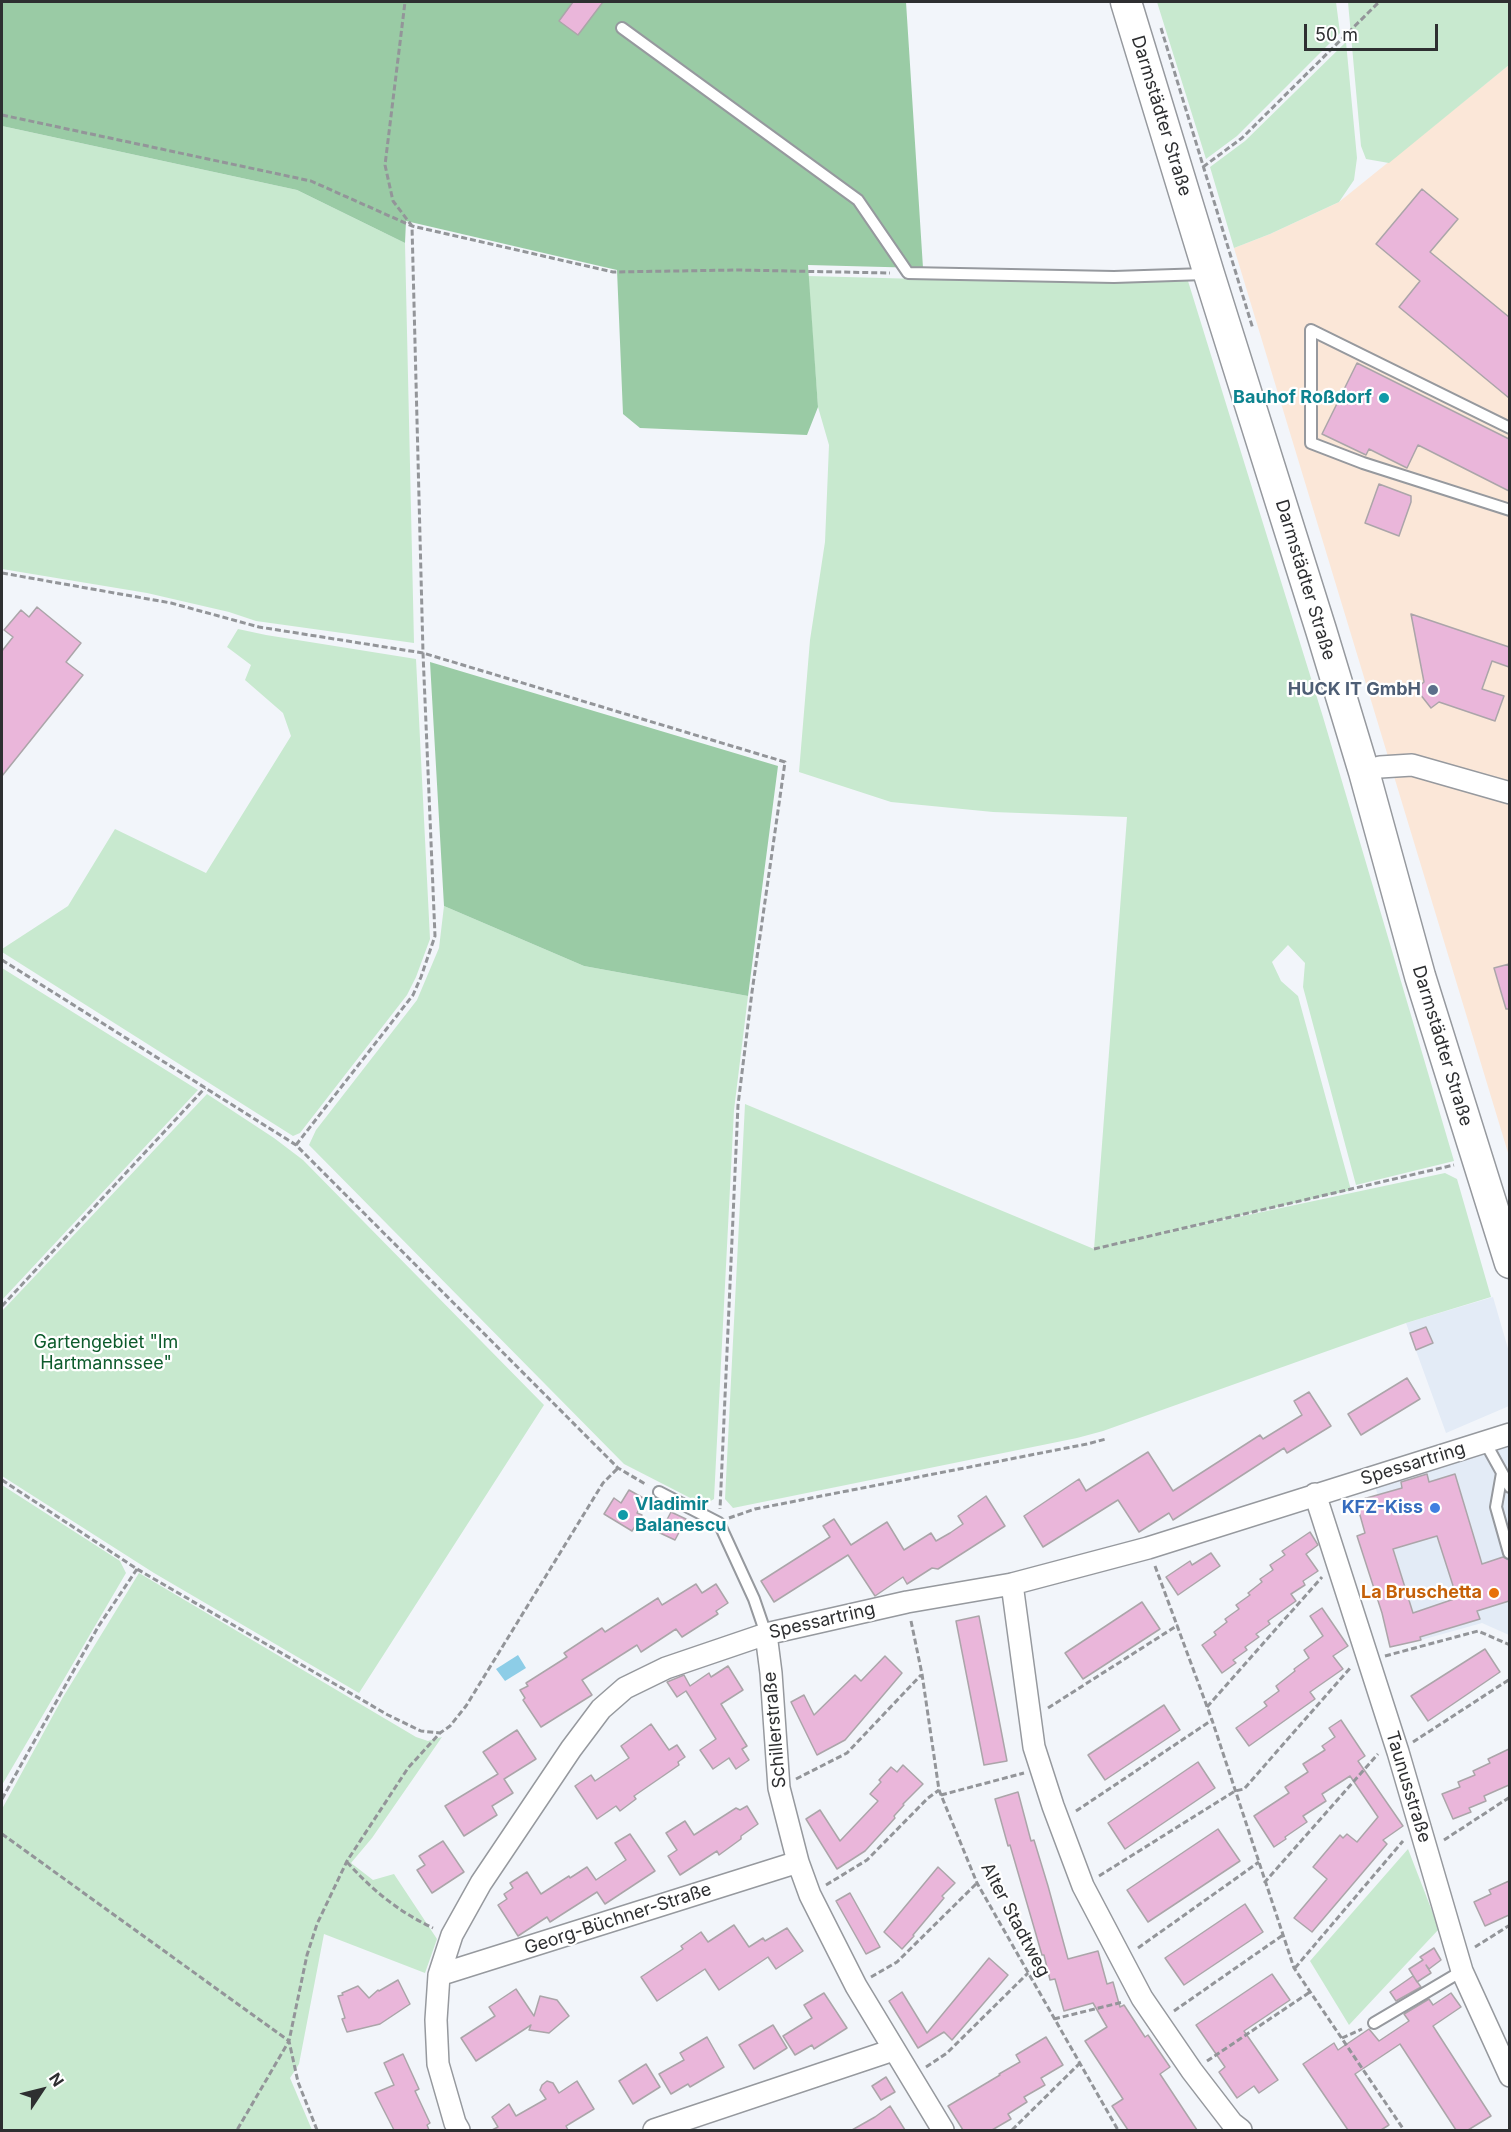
<!DOCTYPE html>
<meta charset="utf-8">
<style>
body{margin:0}
#map{position:relative;width:1511px;height:2132px;overflow:hidden;background:#f2f5fa;font-family:Inter,sans-serif}
canvas{display:block}
.frame{position:absolute;inset:0;border:3px solid #2e2f31;pointer-events:none}
.north{position:absolute;left:12px;top:2060px;width:60px;height:60px;-webkit-text-stroke:4px #fff;paint-order:stroke;rotate:55deg;font-size:16px;font-weight:700;line-height:24px;text-align:center;color:#2e2f31}
.north::after{content:'';display:block;margin:auto;width:21px;height:27px;background:#2e2f31;clip-path:polygon(50% 0,100% 100%,50% 72%,0 100%)}
.scale{position:absolute;left:1304px;top:24px;width:134px;height:27px;box-sizing:border-box;border:3px solid #2e2f31;border-top:0;padding-left:8px;font-size:18px;line-height:21px;white-space:nowrap;color:#2e2f31;-webkit-text-stroke:4px #fff;paint-order:stroke}
</style>
<div id="map">
<canvas width="1511" height="2132"></canvas>
<div class="frame"></div>
<div class="north">N</div>
<div class="scale">50 m</div>
</div>
<script>
const ctx = document.querySelector('canvas').getContext('2d');
ctx.lineJoin = 'round';
function fill(path, color) {
  ctx.fillStyle = color;
  ctx.fill(path, 'evenodd');
}
function stroke(path, color, width, dash) {
  ctx.strokeStyle = color;
  ctx.lineWidth = width;
  ctx.lineCap = dash ? 'butt' : 'round';
  ctx.setLineDash(dash || []);
  ctx.stroke(path);
}
function write(font, color, halo, rows, align = 'center') {
  ctx.font = font + ' Inter,sans-serif';
  ctx.lineWidth = 4.5;
  ctx.setLineDash([]);
  ctx.textBaseline = 'middle';
  ctx.strokeStyle = halo;
  ctx.fillStyle = color;
  for (const [text, x, y, turn = 0] of rows) {
    ctx.save();
    ctx.translate(x, y);
    ctx.rotate((+turn || 0) * Math.PI / 180);
    ctx.textAlign = isNaN(turn) ? turn : align;
    if (halo) ctx.strokeText(text, 0, 0);
    ctx.fillText(text, 0, 0);
    ctx.restore();
  }
}
const built = new Path2D(`
 M1493 1297 1509 1352V1406L1446 1433 1406 1323Z
 M1509 1446V1635L1482 1623 1421 1640 1375 1486Z`);
const industrial = new Path2D(`
 M1509 65V1156L1234 248 1270 234 1339 202Z`);
const green = new Path2D(`
 M1157 2H1336L1340 33 1237 136 1206 159Z
 M1348 2H1509V65L1389 163 1366 159 1361 146Z
 M1346 42 1357 158 1354 180 1339 202 1270 234 1234 248 1210 167 1245 141Z
 M2 126 297 190 405 243 414 643 256 621 229 612 147 593 2 569Z
 M808 276 957 280 1188 281 1323 717 1454 1161 1356 1185 1303 987 1305 963 1288 945 1272 962 1281 981 1298 996 1351 1190 1159 1234 1445 1173 1457 1179 1491 1297 1406 1323 1103 1431 1077 1438 733 1508 725 1499 745 1104 1094 1249 1127 817 993 812 891 802 799 772 810 640 825 542 829 445 818 407Z
 M238 629 266 635 416 659 430 939 416 977 407 995 300 1133 293 1136 2 952V949L68 906 115 829 206 873 291 736 283 713 245 680 251 665 227 647Z
 M444 906 584 966 748 996 734 1110 714 1499 704 1505 624 1464 309 1145 316 1130 417 1000 439 948Z
 M2 968 198 1090 2 1300Z
 M207 1094 274 1138 303 1160 544 1405 359 1693 154 1573 2 1476V1311Z
 M2 1485 120 1561 126 1573 2 1785Z
 M139 1573 416 1737 428 1741 442 1737 372 1838 351 1863 373 1880 394 1874 437 1939 425 1973 324 1934 299 2064 290 2078 312 2130H2V1809L63 1697Z
 M1408 1849 1439 1929 1349 2025 1310 1961Z`);
const forest = new Path2D(`
 M2 2H906L923 268 808 265 818 407 807 435 640 428 623 414 617 270 406 221 405 243 297 190 2 126Z
 M430 662 778 766 748 996 584 966 444 906Z`);
const water = new Path2D(`
 M518 1655 526 1668 505 1681 496 1669Z`);
const building = new Path2D(`
 M573 2H603L578 35 559 21Z
 M1422 189 1458 219 1430 252 1509 317V398L1399 307 1420 281 1376 244Z
 M1357 363 1509 439V491L1418 445 1407 468 1369 449 1366 455 1322 434Z
 M1379 484 1411 496V502L1399 536 1365 523Z
 M37 607 81 643 66 662 83 675 2 776V651L13 637 4 630 21 610 29 617Z
 M1411 614 1509 647V667L1492 661 1482 689 1504 696 1495 721 1439 702 1431 708 1416 689 1424 682Z
 M1509 964V1009H1506L1494 968Z
 M1426 1327 1433 1343 1416 1350 1410 1333Z
 M1407 1378 1420 1399 1361 1435 1348 1414Z
 M1309 1392 1331 1426 1287 1453 1284 1448 1173 1520 1169 1513 1139 1532 1118 1500 1043 1547 1024 1516 1079 1479 1086 1491 1148 1452 1173 1491 1260 1435 1263 1439 1302 1415 1294 1401Z
 M1427 1474 1429 1482 1455 1474 1482 1564 1503 1557 1509 1560V1601L1477 1611 1480 1619 1420 1637 1421 1640 1390 1647 1382 1613 1357 1536 1365 1533 1356 1501 1402 1488 1401 1482ZM1437 1536 1457 1598 1413 1613 1393 1549Z
 M629 1490 645 1499 637 1513 642 1515 632 1531 604 1514 614 1498 621 1503Z
 M986 1496 1005 1526 938 1569 932 1568 907 1584 903 1577 875 1596 848 1555 774 1602 761 1581 830 1537 823 1526 834 1519 851 1545 887 1522 904 1550 931 1533 936 1541 950 1533 963 1524 958 1516Z
 M671 1512 686 1519 675 1540 660 1533Z
 M1310 1532 1318 1545 1306 1554 1318 1571 1303 1581 1305 1585 1291 1594 1296 1601 1268 1621 1270 1624 1256 1634 1259 1637 1245 1647 1247 1650 1233 1660 1236 1663 1222 1673 1202 1645 1216 1635 1214 1632 1227 1622 1225 1619 1239 1609 1236 1605 1250 1595 1248 1593 1262 1582 1260 1579 1273 1570 1270 1565 1285 1555 1282 1551Z
 M1211 1553 1220 1566 1178 1595 1166 1577 1190 1561 1192 1565Z
 M696 1584 702 1593 716 1584 728 1603 716 1611 718 1614 682 1637 676 1629 641 1652 637 1645 582 1680 592 1695 541 1727 523 1700 525 1698 520 1690 528 1686 526 1683 567 1657 564 1653 602 1628 605 1632 658 1598 662 1605Z
 M1142 1602 1160 1629 1083 1679 1065 1653Z
 M1322 1608 1348 1646 1333 1656 1343 1669 1310 1692 1315 1699 1249 1746 1236 1728 1267 1706 1264 1702 1279 1691 1276 1686 1295 1671 1294 1669 1309 1658 1304 1650 1323 1636 1310 1616Z
 M979 1616 1007 1761 984 1765 956 1621Z
 M1485 1649 1500 1672 1428 1721 1411 1696Z
 M885 1656 902 1673 845 1740 817 1755 791 1702 804 1695 814 1715 855 1675 861 1681Z
 M728 1666 743 1690 721 1704 747 1746 742 1749 749 1760 736 1769 729 1758 713 1769 700 1750 716 1739 686 1691 677 1697 667 1682 684 1675 690 1686 709 1673 711 1677Z
 M1164 1705 1180 1730 1105 1780 1088 1755Z
 M1341 1720 1365 1756 1358 1761 1403 1826 1383 1840 1387 1844 1312 1932 1294 1918 1327 1879 1313 1867 1340 1835 1343 1838 1347 1834 1357 1842 1378 1817 1350 1776 1322 1794 1326 1801 1303 1816 1307 1822 1285 1837 1286 1839 1274 1847 1254 1816 1289 1793 1285 1787 1308 1772 1303 1764 1325 1750 1322 1746 1335 1737 1329 1728Z
 M651 1724 669 1750 677 1745 685 1757 678 1762 679 1765 634 1796 636 1799 620 1811 616 1806 597 1819 575 1786 591 1775 595 1781 629 1758 621 1746Z
 M517 1730 536 1759 504 1779 513 1793 492 1806 497 1815 464 1836 445 1806 498 1774 483 1752Z
 M1509 1749V1785L1484 1796 1486 1801 1469 1808 1471 1812 1453 1819 1442 1794 1460 1787 1458 1782 1475 1775 1473 1771 1490 1763 1488 1759Z
 M1198 1762 1215 1788 1125 1849 1108 1823Z
 M903 1765 923 1784 903 1804 904 1805 894 1816 895 1818 865 1851 837 1869 806 1819 820 1810 840 1841 878 1801 870 1794 881 1782 879 1780 891 1767 897 1772Z
 M1018 1792 1031 1841 1034 1840 1048 1886 1068 1959 1098 1951 1107 1984 1113 1982 1120 2007 1124 2005 1145 2037 1148 2035 1170 2067 1160 2074 1197 2130H1128L1112 2106 1123 2099 1085 2041 1107 2027 1093 2003 1064 2011 1055 1979 1050 1980 1044 1955H1042L1010 1845 1008 1846 995 1799Z
 M747 1806 758 1824 741 1836V1839L719 1855 717 1851 680 1875 668 1856 677 1850 666 1833 685 1821 694 1835 736 1808 740 1810Z
 M1218 1829 1240 1861 1148 1922 1127 1890Z
 M630 1834 655 1871 605 1904 597 1892 550 1922 547 1917 518 1936 498 1905 507 1899 504 1894 513 1888 510 1883 527 1872 541 1894 569 1876 570 1878 587 1867 596 1880 626 1860 615 1843Z
 M443 1841 464 1872 432 1893 417 1870 425 1865 419 1856Z
 M938 1867 955 1883 942 1896 944 1898 913 1935 914 1936 902 1949 884 1932Z
 M1509 1881V1915L1485 1926 1474 1902 1491 1894 1489 1890Z
 M850 1893 880 1947 866 1954 836 1901Z
 M1245 1904 1263 1932 1184 1985 1165 1958Z
 M734 1925 749 1947 763 1938 765 1941 787 1928 803 1951 776 1969 768 1957 719 1990 705 1969 657 2001 641 1977 683 1949 681 1946 701 1932 708 1942Z
 M1434 1948 1441 1960 1429 1969 1426 1965 1431 1973 1417 1982 1409 1969 1423 1960 1420 1957Z
 M989 1958 1008 1975 952 2040 944 2032 918 2048 889 2001 902 1992 927 2033Z
 M1272 1974 1290 2000 1244 2031 1278 2080 1259 2093 1254 2086 1237 2098 1219 2072 1225 2067 1196 2025Z
 M1413 1976 1421 1987 1396 2001 1390 1992Z
 M398 1980 410 2004 380 2024 347 2032 342 2019 345 2018 338 1996 343 1995 342 1993 358 1986 369 1998 378 1990 379 1991Z
 M516 1989 534 2016 540 1996 557 2000 569 2016 549 2033 529 2030 531 2025 476 2061 461 2038 495 2016 489 2007Z
 M824 1993 847 2028 814 2049 812 2045 795 2055 783 2036 812 2018 804 2005Z
 M1451 1993 1461 2007 1433 2026 1491 2116 1468 2130H1456L1400 2044 1355 2074 1389 2125 1381 2130H1348L1303 2064 1334 2043 1338 2050 1369 2029 1379 2041 1409 2021 1404 2014 1429 1999 1433 2005Z
 M773 2025 787 2048 754 2069 739 2045Z
 M707 2037 724 2067 690 2087 688 2084 671 2094 659 2074 684 2060 680 2053Z
 M1046 2037 1063 2065 1041 2078 1045 2085 1024 2097 1027 2102 1008 2114 1011 2119 992 2130H963L948 2106 1000 2075 999 2074 1020 2062 1016 2055Z
 M403 2054 419 2089 415 2091 430 2123 427 2125 429 2130H394L375 2093 394 2085 384 2063Z
 M646 2064 660 2087 633 2104 619 2081Z
 M886 2077 895 2092 881 2100 872 2086Z
 M547 2081 553 2083 559 2093 577 2081 594 2109 566 2126 568 2130H492L498 2127 492 2117 509 2104 516 2116 546 2099 540 2090 542 2085Z
 M890 2106 905 2130H852L875 2117Z`);
const path = new Path2D(`
 M1161 28 1253 329
 M2 115 311 181 412 226 613 272 738 270 890 273
 M1203 167 1242 138 1379 2
 M2 573 171 603 259 627 423 653 785 762 752 992 738 1105 720 1509
 M2 960 296 1145 618 1468 647 1485
 M296 1145 413 995 421 977 435 936 423 653 412 226 393 201 385 165 405 2
 M1094 1249 1454 1165
 M2 1306 205 1088
 M2 1480 137 1569 388 1715 421 1731 440 1733
 M729 1518 755 1509 1087 1444 1106 1439
 M1155 1566 1212 1720 1294 1968 1404 2130
 M911 1621 922 1674 939 1790 977 1883 1118 2130
 M1385 1656 1478 1631 1510 1645
 M1207 1707 1322 1577
 M1048 1708 1178 1625
 M1413 1742 1510 1679
 M796 1779 847 1753 921 1675
 M941 1795 1024 1773
 M2 1799 98 1627 137 1569
 M1076 1811 1212 1720
 M2 1834 289 2041 237 2130
 M1444 1840 1510 1797
 M347 1862C372 1890 399 1912 433 1928
 M1099 1876 1235 1791 1244 1789 1351 1667
 M1264 1883 1378 1754
 M826 1885 867 1860 928 1798 939 1790
 M1475 1947 1510 1925
 M1138 1948 1259 1862
 M1295 1968 1403 1841
 M871 1977 897 1962 977 1883
 M1174 2011 1283 1935
 M1054 2019 1123 2002
 M1342 2038 1362 2029
 M1207 2061 1310 1992
 M926 2067 947 2053 1028 1973
 M317 2130 298 2082 289 2041 307 1955 317 1924 347 1861 408 1768 440 1733 450 1726 466 1706 603 1483 618 1468
 M1012 2130 1080 2063`);
const lane = new Path2D(`
 M622 28 858 200 908 273 1114 277 1205 274
 M1510 428 1311 330V443L1363 463 1510 510
 M1485 1442 1510 1487
 M1502 1473 1496 1507 1509 1553
 M659 1492 719 1523 754 1599 766 1634
 M1374 2023 1462 1971`);
const street = new Path2D(`
 M1364 772 1380 767 1412 765 1510 793
 M1315 1494 1398 1752 1462 1971 1510 2076
 M1012 1584 1034 1747 1053 1806 1083 1886 1142 1998 1192 2071 1232 2123 1241 2130
 M766 1634 771 1673 779 1788 798 1862 810 1895 856 1986 943 2130
 M439 1975 798 1862
 M459 2130 455 2123 438 2064 436 2020 439 1975 452 1935 481 1883 571 1749 601 1709 625 1688 666 1668 766 1634 907 1602 1012 1584 1148 1548 1510 1434
 M654 2130 893 2050`);
const secondary = new Path2D(`
 M1126 2 1209 274 1321 630 1364 772 1420 976 1510 1263`);
const markers = [
 [1384,398,6,"#0f9aa8"],
 [1433,690,6,"#5c6f8a"],
 [1435,1508,6,"#3f7fe0"],
 [623,1515,6,"#0f9aa8"],
 [1494,1593,6,"#e8710a"]
];
const streetNames = [
 ["Darmstädter Straße",1161,116,73],
 ["Darmstädter Straße",1305,580,73],
 ["Darmstädter Straße",1442,1046,73],
 ["Spessartring",1413,1464,-17],
 ["Spessartring",822,1621,-13],
 ["Schillerstraße",775,1730,-95],
 ["Taunusstraße",1408,1787,73],
 ["Georg-Büchner-Straße",618,1919,-18],
 ["Alter Stadtweg",1015,1920,62]
];
const cultureNames = [
 ["Bauhof Roßdorf",1372,398],
 ["Vladimir",635,1505,"left"],
 ["Balanescu",635,1526,"left"]
];
const serviceNames = [
 ["HUCK IT GmbH",1421,690]
];
const parkNames = [
 ["Gartengebiet \"Im",106,1343],
 ["Hartmannssee\"",106,1364]
];
const shopNames = [
 ["KFZ-Kiss",1423,1508]
];
const foodNames = [
 ["La Bruschetta",1482,1593]
];
fill(built, '#e3ebf6');
fill(industrial, '#fbe7d8');
fill(green, '#c8e9cf');
fill(forest, '#9acba5');
fill(water, '#8dcde7');
fill(building, '#eab6da');
stroke(building, '#aba5a9', 1.5);
stroke(lane, '#96999e', 14);
stroke(street, '#96999e', 24);
stroke(secondary, '#96999e', 33);
stroke(path, '#939599', 3, [6, 3]);
stroke(lane, '#fff', 10);
stroke(street, '#fff', 21);
stroke(secondary, '#fff', 30);
for (const [x, y, r, color] of markers) {
  const dot = new Path2D();
  dot.arc(x, y, r, 0, 2 * Math.PI);
  ctx.fillStyle = color;
  ctx.fill(dot);
  stroke(dot, '#fff', 2);
}
write('18px', '#2e2f31', '#fff', streetNames);
write('bold 18px', '#0d838f', '#fff', cultureNames, 'right');
write('bold 18px', '#4e5e75', '#fff', serviceNames, 'right');
write('18px', '#0d5b2c', '#fff', parkNames);
write('bold 18px', '#366cbe', '#fff', shopNames, 'right');
write('bold 18px', '#c56008', '#fff', foodNames, 'right');
</script>
